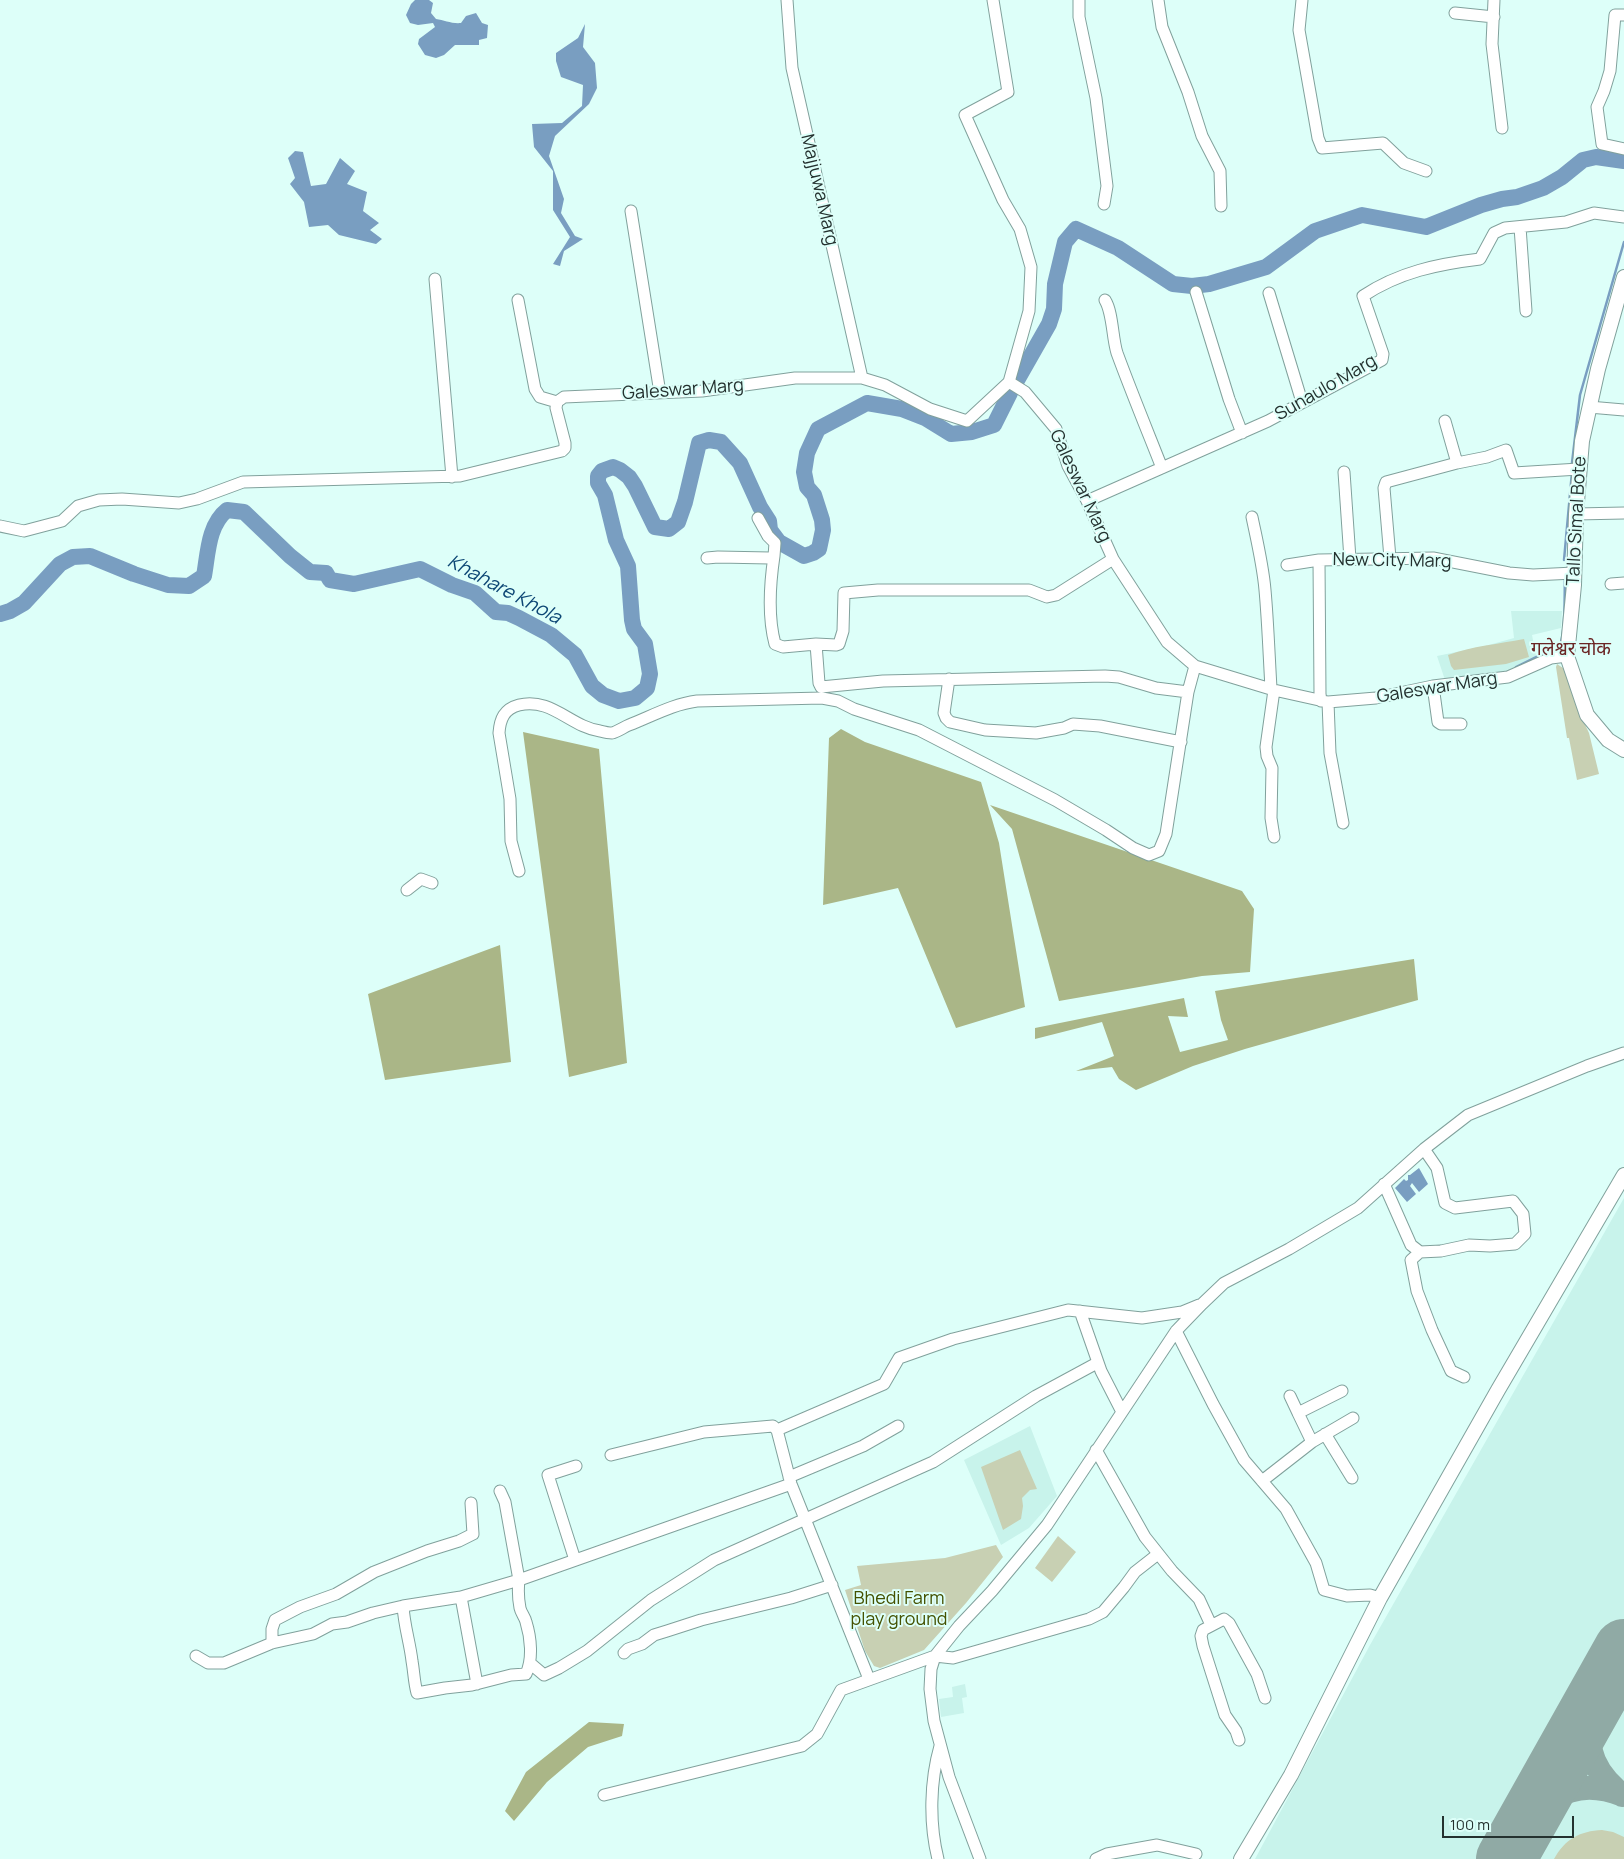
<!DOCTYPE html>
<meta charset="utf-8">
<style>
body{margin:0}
#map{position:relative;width:1624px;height:1859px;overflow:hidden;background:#ddfff9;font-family:Manrope,sans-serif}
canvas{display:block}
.scale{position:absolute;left:1442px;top:1816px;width:132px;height:22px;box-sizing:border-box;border:2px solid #24312f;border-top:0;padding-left:6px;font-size:15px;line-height:18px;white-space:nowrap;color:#24312f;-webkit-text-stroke:4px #ddfff9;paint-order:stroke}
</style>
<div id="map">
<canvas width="1624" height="1859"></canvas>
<div class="scale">100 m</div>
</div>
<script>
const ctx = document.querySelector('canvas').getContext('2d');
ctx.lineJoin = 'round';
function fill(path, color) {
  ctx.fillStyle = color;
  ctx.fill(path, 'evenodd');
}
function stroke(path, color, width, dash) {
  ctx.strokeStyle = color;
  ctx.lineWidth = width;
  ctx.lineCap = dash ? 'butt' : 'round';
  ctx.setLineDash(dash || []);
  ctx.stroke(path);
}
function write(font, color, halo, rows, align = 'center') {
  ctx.font = font + ' Manrope,"Noto Sans Devanagari",sans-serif';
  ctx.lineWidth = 4;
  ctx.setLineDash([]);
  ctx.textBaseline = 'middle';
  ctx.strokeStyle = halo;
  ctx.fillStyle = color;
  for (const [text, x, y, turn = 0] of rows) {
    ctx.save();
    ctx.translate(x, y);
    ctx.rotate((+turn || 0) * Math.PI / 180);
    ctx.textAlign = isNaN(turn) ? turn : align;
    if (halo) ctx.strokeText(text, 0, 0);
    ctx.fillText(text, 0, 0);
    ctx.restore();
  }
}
const built = new Path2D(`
 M1511 611H1562L1561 628 1532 635 1536 656 1501 675 1445 680 1437 656 1485 646 1514 638Z
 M1624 1198V1859H1255L1370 1645Z
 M1030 1426 1057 1496 1029 1528 1001 1545 964 1460Z
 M965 1684 967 1697 962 1698 964 1713 941 1717 939 1699 953 1697 952 1687Z`);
const green = new Path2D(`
 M1524 639 1529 657 1506 664 1454 670 1451 666 1448 655C1472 646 1499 644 1524 639Z
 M1557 664 1566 670 1578 710 1589 733 1599 774 1577 780 1569 738H1567L1556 667Z
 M1020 1450 1037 1489 1030 1490 1022 1498 1023 1506 1021 1519 1003 1530 981 1467Z
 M1058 1536 1076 1552 1052 1582 1035 1568Z
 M996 1545 1003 1557 966 1603 924 1650 880 1668 874 1666 865 1651 845 1590 861 1585 857 1566 945 1558Z
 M1602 1830 1613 1832 1624 1837V1859H1554C1565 1839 1580 1831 1602 1830Z`);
const forest = new Path2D(`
 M841 729 865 742 981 782 999 843 1025 1007 956 1028 898 888 823 905 829 738Z
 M523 732 599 749 627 1063 569 1077Z
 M990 805 1242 891 1254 909 1250 972 1202 976 1059 1001 1012 829Z
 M500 945 511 1062 385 1080 368 994Z
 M1414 959 1418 1000 1245 1049 1193 1066 1136 1090 1119 1079 1112 1067 1076 1071 1114 1056 1102 1022 1035 1039V1028L1184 998 1188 1017 1168 1016 1180 1052 1228 1040 1221 1020 1215 991Z
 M589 1722 624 1724 622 1736 588 1747 547 1782 514 1821 505 1811 526 1772Z`);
const water = new Path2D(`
 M415 0H429L433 3 431 13 436 19C444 20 452 24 461 23L466 16 476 13 482 23 488 25 487 38 479 40V45H455L444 55 436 58 425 55 418 44 419 39 435 27 433 23 418 25 410 23 406 15 411 4Z
 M585 24 583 47 595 63 597 88 589 104 555 136 549 156 564 199 561 213 575 236 583 239 564 251 560 266 553 264 570 237 553 210V171L534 147 532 124 562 123 582 106 583 85 561 77 556 61V53L578 38Z
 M295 151 303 152 311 186 326 184 340 158 355 171 347 184 367 192 363 211 379 223 370 230 382 239 376 244 339 235 328 225 309 227 304 202 290 184 295 178 288 158Z
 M1419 1168 1428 1184 1419 1192 1412 1183 1410 1186 1416 1194 1407 1202 1395 1188 1404 1179 1406 1181 1408 1180V1175H1410Z`);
const stream = new Path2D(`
 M1572 463 1580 395 1624 242
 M1564 560 1572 472
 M1555 653C1567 644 1564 594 1565 579
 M1516 667 1540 655 1548 654`);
const river = new Path2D(`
 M1016 382 1049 324 1054 309 1055 284 1065 242 1076 229 1118 248 1173 284 1192 286 1209 284 1266 267 1315 231 1362 215 1426 227 1481 205 1502 199 1517 197 1543 188 1562 177 1583 160 1596 157 1624 161
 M0 614 10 611 24 603 60 564 73 557 90 556 134 574 168 585 189 586 204 576C208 554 208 525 227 510L244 512 290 556 310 572 326 573 330 580 354 584 420 569 452 585 475 593 496 612 508 613 519 618 551 635 575 655 592 686 603 695 619 701 635 698 647 688 650 674 645 644 634 629 632 620 628 566 616 540 605 495 598 483V476L602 471 613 467 620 470 629 477 635 486 655 527 669 529 678 522 685 502 699 443 709 440 721 442 740 463 760 507 769 521 770 530 779 542 804 556 813 553 819 549 823 530 822 520 814 495 807 487 804 472 807 453 818 429 867 403 902 409 925 418 951 434 972 432 994 425 1010 393`);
const taxiway = new Path2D(`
 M1597 1697C1583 1738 1586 1766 1622 1795
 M1527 1822C1555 1792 1581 1778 1623 1795`);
const runway = new Path2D(`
 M1506 1859 1624 1649`);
const minor = new Path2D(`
 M787 0 792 68 862 378
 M993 0 1008 92 965 115 1003 200 1020 229 1031 267 1029 311 1009 382
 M1079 0V17L1096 98 1107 186 1104 204
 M1158 0 1162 27 1188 92 1202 136 1220 171 1221 206
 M1302 0 1299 30 1318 138 1322 148 1383 143 1404 163 1426 171
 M1494 0 1492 44 1502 128
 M1455 13 1494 17
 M1624 15H1615L1610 71 1604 91 1597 107 1602 144 1624 149
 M631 211 660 393
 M1520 227 1526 311
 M435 279 452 477
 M1196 292 1229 399 1242 433
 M1269 293 1302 402
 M518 300 535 389 540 397 557 402
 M1105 300C1113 313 1112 337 1117 353 1131 391 1147 430 1162 468
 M1589 407 1624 410
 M1445 421 1457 463
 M1344 472 1350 559
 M1087 501 1268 421 1382 360 1383 354 1363 296C1399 272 1438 264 1480 259L1494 233 1505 228 1566 222 1594 213 1624 217
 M1576 514 1624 513
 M1252 517C1257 541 1263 566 1265 590 1268 623 1269 655 1271 688
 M758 518 768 536 775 543 774 556
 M0 526 24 531 62 521 78 506 99 500 122 499 179 503 197 499 243 482 460 476 562 451 565 448V443L556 408 557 402 564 397 702 391 795 378H862L885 385 930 409 967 421 1009 382 1025 392 1056 429 1068 466 1087 501 1113 559 1167 642 1195 666 1274 690 1328 702 1376 698 1433 686 1508 677 1551 658 1567 656
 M707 558 718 557 770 558 774 556C770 583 768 618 775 644L783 647 816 644
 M1390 558 1384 488 1386 482 1457 463 1487 457 1506 450 1514 473 1579 469
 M1113 559 1056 595 1047 597 1029 590H878L844 593 843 631 839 644 836 645 816 644 819 683 821 687 883 681 1105 676 1119 677 1156 688 1188 692
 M1287 565 1319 560
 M1611 584 1624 583
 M949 679 944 713 946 718 950 722 985 730 1036 733 1064 728 1073 724 1100 726 1181 742
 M1433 686 1438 722 1441 724H1461
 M1321 701 1320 694 1319 560 1433 558 1509 573 1533 575 1574 573
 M1328 702 1330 753 1343 823
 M1274 837 1271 818 1272 768 1267 756 1266 747 1274 690
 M519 871 511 841 510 799 499 733C500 719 504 709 519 705 551 697 571 727 600 731 604 732 608 733 612 733 617 732 624 727 629 725 652 716 673 704 697 701L822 698 838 701 854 709 919 730 1055 800 1106 830 1133 848 1149 855 1159 851 1166 834 1188 692 1195 666
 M407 890 421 879 432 883
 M1384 1184 1411 1245 1420 1252 1441 1251 1469 1245 1490 1246 1515 1244 1525 1234 1523 1214 1513 1201 1455 1208 1445 1203 1437 1168 1424 1149
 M1420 1252 1411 1260 1417 1291 1432 1330 1451 1371 1464 1377
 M1080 1311 1101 1371 1122 1412
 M1176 1331 1213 1404 1244 1460 1286 1509 1316 1563 1324 1590 1347 1596 1370 1595 1380 1598
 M1290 1396 1298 1413 1342 1391
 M1298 1413 1312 1442
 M1325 1434 1352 1478
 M1096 1450 1145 1537 1172 1571 1199 1599 1211 1625
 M611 1455 704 1432 773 1426 777 1430
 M789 1477 863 1446 898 1426
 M1262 1481 1312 1442 1353 1418
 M575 1560 548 1475 576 1466
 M461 1597 477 1684
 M403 1606C404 1625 410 1643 412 1661 414 1672 414 1682 417 1693L445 1688 472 1685 511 1675 526 1674C533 1659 531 1638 526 1622 525 1617 521 1613 520 1608 518 1598 518 1589 519 1580L505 1502 500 1491
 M272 1643V1629L275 1620 300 1607 336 1594 374 1572 427 1551 459 1541 473 1534 471 1503
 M624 1653 628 1649 642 1644 654 1635 667 1631 701 1620 791 1598 832 1585
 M196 1656 208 1663H224L272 1643 313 1634 332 1624 347 1622 373 1613 403 1606 461 1597 519 1580 791 1484
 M531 1664 544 1675 559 1668 587 1651 651 1600 714 1560 933 1462 1036 1396 1097 1363
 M869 1679 791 1484 777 1430 884 1384 899 1358 953 1339 1068 1310 1142 1318 1182 1312 1199 1305
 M1239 1740 1236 1731 1225 1715 1203 1646 1201 1636 1203 1630 1224 1619 1229 1623 1257 1674 1265 1698
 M604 1795 802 1746 817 1734 841 1690 935 1656 953 1658 1089 1619 1103 1612 1124 1587 1135 1572 1158 1554
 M938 1859C929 1823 930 1781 940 1746
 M980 1859 949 1777 934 1721 930 1689 931 1669 935 1656 959 1626 992 1591 1047 1525 1176 1331 1202 1304 1224 1283 1289 1249 1358 1208 1424 1149 1468 1115 1587 1066 1624 1053
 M1096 1859 1107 1854 1157 1845 1196 1854`);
const major = new Path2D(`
 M1624 277 1598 369 1582 441 1576 514 1574 585 1567 656 1587 715 1608 740 1624 750
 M1241 1859 1291 1775 1380 1598 1498 1390 1624 1175`);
const streetNames = [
 ["Majjuwa Marg",819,190,77],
 ["Sunaulo Marg",1326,388,-30],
 ["Galeswar Marg",683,390,-4],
 ["Galeswar Marg",1080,486,65],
 ["Tallo Simal Bote",1577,521,-87],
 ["New City Marg",1392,561,1],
 ["Galeswar Marg",1437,688,-9]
];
const parkNames = [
 ["Bhedi Farm",899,1599],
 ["play ground",899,1620]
];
const waterNames = [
 ["Khahare Khola",504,590,28]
];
const neighbourhoodNames = [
 ["गलेश्वर चोक",1571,650]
];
fill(built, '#c8f3eb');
fill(green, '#c8d0b3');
fill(forest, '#aab687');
fill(water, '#799ec1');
stroke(stream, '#799ec1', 2.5);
stroke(river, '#799ec1', 16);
stroke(taxiway, '#90aaa5', 24);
stroke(runway, '#90aaa5', 60);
stroke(minor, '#81a19c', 13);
stroke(major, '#81a19c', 16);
stroke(minor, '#fff', 11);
stroke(major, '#fff', 14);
write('18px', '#24312f', '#ddfff9', streetNames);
write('18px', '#445100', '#ddfff9', parkNames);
write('italic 19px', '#0d4775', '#ddfff9', waterNames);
write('19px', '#6b2625', '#ddfff9', neighbourhoodNames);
</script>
